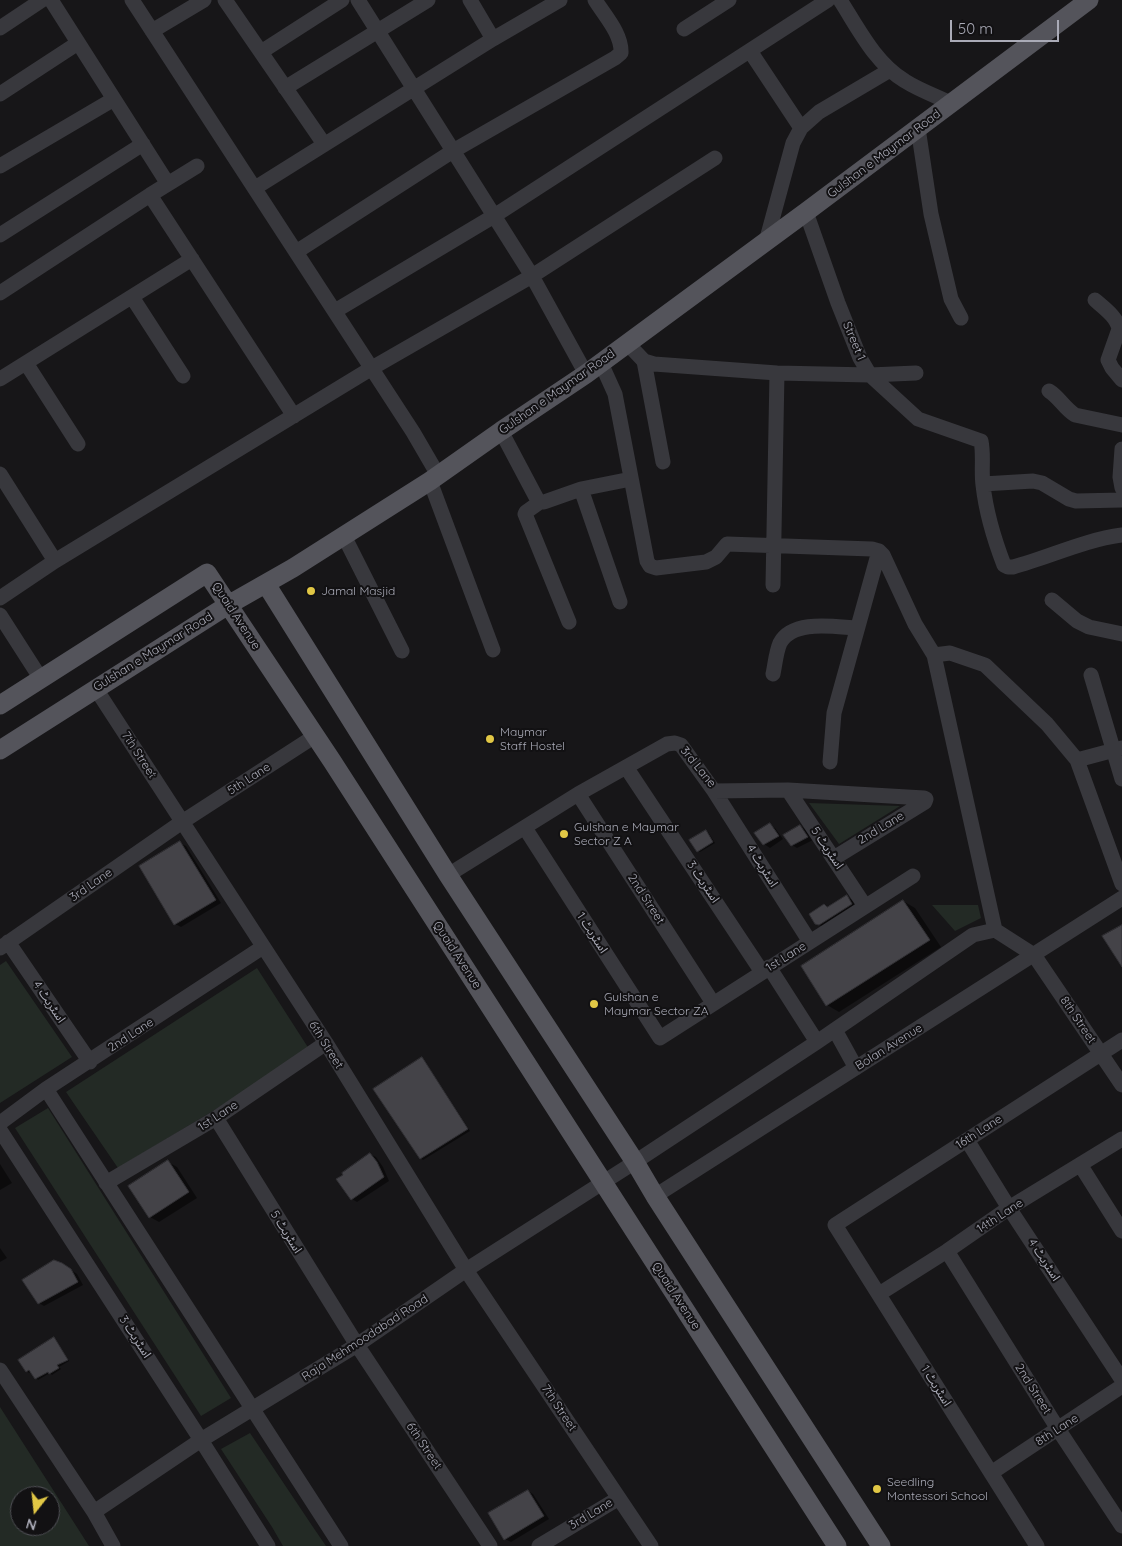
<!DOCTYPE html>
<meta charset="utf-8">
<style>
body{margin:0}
#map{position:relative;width:1122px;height:1546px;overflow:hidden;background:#171618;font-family:Quicksand,sans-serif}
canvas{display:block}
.north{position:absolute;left:10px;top:1486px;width:50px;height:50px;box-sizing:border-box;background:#121113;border:1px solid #4f4f55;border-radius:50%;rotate:196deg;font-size:14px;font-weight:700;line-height:20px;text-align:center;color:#aaabb7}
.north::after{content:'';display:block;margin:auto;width:18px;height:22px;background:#e1c745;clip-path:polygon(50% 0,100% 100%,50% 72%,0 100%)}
.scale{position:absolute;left:950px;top:20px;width:109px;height:22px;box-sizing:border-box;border:2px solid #aaabb7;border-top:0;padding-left:6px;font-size:15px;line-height:18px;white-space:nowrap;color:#aaabb7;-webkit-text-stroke:4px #121113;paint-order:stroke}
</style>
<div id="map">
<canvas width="1122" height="1546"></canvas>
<div class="north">N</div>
<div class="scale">50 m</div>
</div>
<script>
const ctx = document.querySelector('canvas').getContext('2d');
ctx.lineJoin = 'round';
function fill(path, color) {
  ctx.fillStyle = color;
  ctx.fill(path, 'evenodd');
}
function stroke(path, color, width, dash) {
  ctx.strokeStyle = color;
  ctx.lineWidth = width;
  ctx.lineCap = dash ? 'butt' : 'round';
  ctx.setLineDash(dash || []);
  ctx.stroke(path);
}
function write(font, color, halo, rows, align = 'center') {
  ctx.font = font + ' Quicksand,"Noto Sans Arabic",sans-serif';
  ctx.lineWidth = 4;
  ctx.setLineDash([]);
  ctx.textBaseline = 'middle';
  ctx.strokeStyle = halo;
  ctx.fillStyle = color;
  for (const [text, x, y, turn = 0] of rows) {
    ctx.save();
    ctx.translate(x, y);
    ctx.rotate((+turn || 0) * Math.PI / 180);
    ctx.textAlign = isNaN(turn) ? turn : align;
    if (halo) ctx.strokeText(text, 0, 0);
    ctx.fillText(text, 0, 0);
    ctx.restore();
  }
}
const green = new Path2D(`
 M809 803 900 806 839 844Z
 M932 905H978L981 918 955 931Z
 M6 961 72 1057 0 1103V965Z
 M257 968 311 1052 118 1168 66 1092Z
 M48 1108 231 1398 201 1416 15 1128Z
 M0 1407 89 1546H0ZM20 1496H50V1526H20Z
 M250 1433 315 1530 326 1546H283L272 1527 221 1449Z`);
const shadow = new Path2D(`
 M770 825 775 828 783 839 770 848 764 844Z
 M800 826 805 829 813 840 797 848 792 845Z
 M706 831 708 832 715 843 700 852 698 851Z
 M180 843 186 846 221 903 181 927 175 924Z
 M847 897 859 904 829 931 816 923 828 908Z
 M903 901 915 908 941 947 839 1012 827 1005Z
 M422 1059 424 1060 470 1131 423 1160 421 1158Z
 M370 1154 376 1157 383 1167 389 1181 357 1202 352 1199Z
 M168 1162 177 1167 197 1198 159 1222 150 1217Z
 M0 1164 12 1183 0 1190Z
 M0 1248 7 1258 0 1262Z
 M68 1268 77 1274 83 1285 44 1306 39 1303Z
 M54 1339 56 1340 69 1361 59 1367 61 1369 52 1375 50 1373 38 1380 31 1371 29 1373 27 1371Z
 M528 1491 533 1494 549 1519 511 1542 505 1539Z`);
const building = new Path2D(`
 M770 823 779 836 763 845 754 833Z
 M800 825 808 837 791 846 783 835Z
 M706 830 713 842 697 852 689 840Z
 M180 841 216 900 174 925 139 866Z
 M847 895 852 904 819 925 815 924 809 914 824 904 827 907Z
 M903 900 930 940 826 1006 801 966Z
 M1122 925V967L1102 936Z
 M422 1057 468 1129 420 1159 373 1089Z
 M370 1153 377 1162 384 1177 351 1200 336 1179 343 1175 342 1173Z
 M168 1160 189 1192 149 1218 128 1186Z
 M54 1260 62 1263 71 1269 78 1282 38 1304 22 1280Z
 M54 1337 68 1360 57 1365 59 1368 49 1374 48 1372 35 1379 29 1370 26 1372 18 1360Z
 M528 1490 544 1516 504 1540 488 1513Z`);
const minor = new Path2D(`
 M51 0 168 184
 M132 0 413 432 438 475
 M225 0 324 144
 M358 0 532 276 586 374
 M470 0 493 39
 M840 0C858 28 875 63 905 81 919 90 936 96 951 103
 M0 28 42 0
 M684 29 729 0
 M152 31 204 0
 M750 51 801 128
 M261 52 342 0
 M285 88 428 0
 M0 94 78 43
 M918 128 931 214 951 299 961 318
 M0 166 114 99
 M255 188 493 39 560 0
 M150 195 294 416
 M806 212 838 303 860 358 870 375 918 419 981 441C984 455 981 470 983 485 986 512 994 539 1004 565L1008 567H1013C1050 557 1084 540 1122 535
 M0 235 143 144
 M766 242 793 143 801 128 819 112 890 70
 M296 252 453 151 615 58 621 53C622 34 605 16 595 0
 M0 293 150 195 197 166
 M132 297 183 376
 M1095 300C1104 308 1117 317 1119 329L1108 360 1112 368 1122 380
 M335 311 494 216 828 0
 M627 343 644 361 654 364 777 373 870 375 916 373
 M644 361 663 462
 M26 363 78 444
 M601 363 615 394 647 561 650 566 656 568 706 562 716 557 727 544 872 549 879 551 883 555 915 624 934 655 995 930 1034 955 1122 1085
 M0 379 192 259
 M1049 391C1059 397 1064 408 1075 415L1122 425
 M501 431 537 499 540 502
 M1122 449 1120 477 1122 488
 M0 474 55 561
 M430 481 493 650
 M983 484 1033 481 1042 483 1069 499 1076 501 1122 500
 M581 489 620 602
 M344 536 402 651
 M773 585 777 373
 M0 598 55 561 372 368 532 276 715 158
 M1052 600 1077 621 1089 627 1122 634
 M0 615 41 679
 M569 622 525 514 526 512 540 502H544L581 489 631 479
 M934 655 950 653 985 665 1047 724 1077 760 1122 884
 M773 674C775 665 776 652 780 643 793 619 835 627 857 628
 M1091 675 1122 779
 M96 689 326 1043 466 1270 651 1546
 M1077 760 1122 748
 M830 762 834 713 879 551
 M626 767 762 972
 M788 790 865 906
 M714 791 810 942
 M578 794 713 1003
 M525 828 660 1038 913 876
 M448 875 578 794 667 744 675 743 681 745 714 791 788 790 924 798 926 799 925 802 834 858
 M8 942 90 1062
 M0 948 182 822 315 736
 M769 967 817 1042
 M835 1030 856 1068
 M46 1089 341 1546
 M216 1118 357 1345 490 1546
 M0 1123 46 1089 263 947
 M0 1130 201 1440 268 1546
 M967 1140 1009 1208 1122 1380
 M1081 1166 1122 1231
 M106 1183 216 1118 326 1043
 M655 1196 1122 898
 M947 1251 1058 1429 1122 1526
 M879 1294 947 1251 1009 1208 1122 1139
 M0 1370 94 1512 113 1546
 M991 1473 1122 1386
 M94 1512 201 1440 357 1345 466 1270 635 1162 817 1042 973 935 995 930
 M539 1546 619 1498
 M1037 1546 835 1225 1122 1040`);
const major = new Path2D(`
 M266 584 448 875 635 1162 655 1196 881 1546
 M0 705 207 573 332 761 837 1546
 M0 750 228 605 293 568 430 481 501 431 586 374 806 212 1089 0`);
const markers = [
 [311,591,5,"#e1c745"],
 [490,739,5,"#e1c745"],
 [564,834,5,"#e1c745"],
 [594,1004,5,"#e1c745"],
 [877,1489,5,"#e1c745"]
];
const streetNames = [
 ["Gulshan e Maymar Road",884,154,-37],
 ["Street 1",854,341,67],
 ["Gulshan e Maymar Road",557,392,-35],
 ["Quaid Avenue",236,616,57],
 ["Gulshan e Maymar Road",153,652,-32],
 ["7th Street",139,755,57],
 ["3rd Lane",698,767,51],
 ["5th Lane",249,779,-33],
 ["2nd Lane",881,828,-31],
 ["اسٹریٹ 5",827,848,56],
 ["اسٹریٹ 4",762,866,58],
 ["اسٹریٹ 3",703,882,56],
 ["3rd Lane",91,885,-35],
 ["2nd Street",646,899,57],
 ["اسٹریٹ 1",592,933,57],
 ["Quaid Avenue",457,955,57],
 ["1st Lane",786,957,-32],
 ["اسٹریٹ 4",49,1002,56],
 ["8th Street",1078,1020,56],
 ["2nd Lane",131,1035,-33],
 ["6th Street",326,1045,58],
 ["Bolan Avenue",889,1047,-32],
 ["1st Lane",218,1116,-33],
 ["16th Lane",979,1132,-33],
 ["14th Lane",1000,1216,-33],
 ["اسٹریٹ 5",286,1232,58],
 ["اسٹریٹ 4",1044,1260,57],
 ["Quaid Avenue",676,1296,57],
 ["اسٹریٹ 3",135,1337,57],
 ["Raja Mehmoodabad Road",365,1338,-33],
 ["اسٹریٹ 1",936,1386,58],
 ["2nd Street",1033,1389,58],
 ["7th Street",559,1408,56],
 ["8th Lane",1057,1430,-33],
 ["6th Street",424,1446,56],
 ["3rd Lane",591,1514,-31]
];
const poiNames = [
 ["Jamal Masjid",321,591],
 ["Maymar",500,732],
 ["Staff Hostel",500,746],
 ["Gulshan e Maymar",574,827],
 ["Sector Z A",574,841],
 ["Gulshan e",604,997],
 ["Maymar Sector ZA",604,1011],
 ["Seedling",887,1482],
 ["Montessori School",887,1496]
];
fill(green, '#232a25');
fill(shadow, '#0007');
fill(building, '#444348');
stroke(building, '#313034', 1);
stroke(minor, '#38383d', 15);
stroke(major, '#54545b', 19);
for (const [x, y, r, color] of markers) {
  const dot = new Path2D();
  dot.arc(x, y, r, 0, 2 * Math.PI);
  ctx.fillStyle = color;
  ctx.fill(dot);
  stroke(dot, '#121113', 2);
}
write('12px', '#aaabb7', '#121113', streetNames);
write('12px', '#aaabb7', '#121113', poiNames, 'left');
</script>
